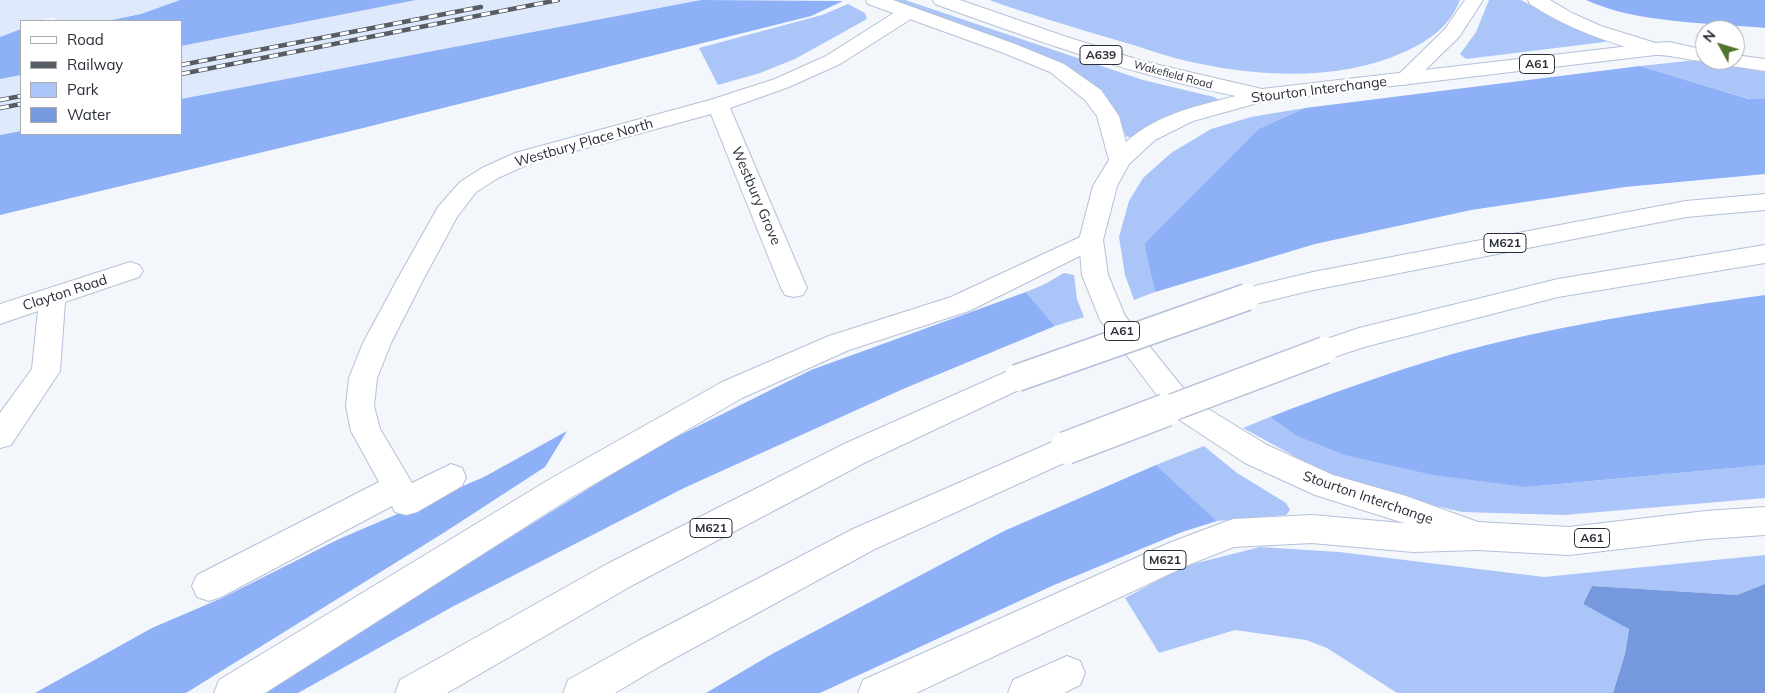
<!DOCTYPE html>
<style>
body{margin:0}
#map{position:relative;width:1765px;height:693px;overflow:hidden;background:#f3f6fb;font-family:Mulish,sans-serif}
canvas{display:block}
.legend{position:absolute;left:20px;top:20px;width:162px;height:115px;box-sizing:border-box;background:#fff;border:1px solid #a9abaf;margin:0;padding:6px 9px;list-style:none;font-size:15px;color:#292e38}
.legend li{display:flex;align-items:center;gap:10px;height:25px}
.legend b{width:25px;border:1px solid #a9abaf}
.north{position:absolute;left:1695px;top:20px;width:50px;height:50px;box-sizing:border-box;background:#fff;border:1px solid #a9abaf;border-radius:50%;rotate:309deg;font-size:14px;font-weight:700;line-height:20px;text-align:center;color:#292e38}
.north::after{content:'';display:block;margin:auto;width:18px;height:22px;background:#50742c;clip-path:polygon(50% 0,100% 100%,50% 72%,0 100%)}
</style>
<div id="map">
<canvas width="1765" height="693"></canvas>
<ul class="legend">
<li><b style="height:6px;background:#fff"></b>Road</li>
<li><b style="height:6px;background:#585d65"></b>Railway</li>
<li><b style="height:14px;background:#abc5f9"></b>Park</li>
<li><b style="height:14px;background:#7698dd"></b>Water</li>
</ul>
<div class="north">N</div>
</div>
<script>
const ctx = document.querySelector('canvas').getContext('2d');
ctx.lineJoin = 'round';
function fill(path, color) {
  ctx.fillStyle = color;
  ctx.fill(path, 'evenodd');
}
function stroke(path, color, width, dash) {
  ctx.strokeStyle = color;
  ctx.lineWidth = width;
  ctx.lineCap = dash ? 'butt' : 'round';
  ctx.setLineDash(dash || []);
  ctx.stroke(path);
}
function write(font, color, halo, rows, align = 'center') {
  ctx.font = font + ' Mulish,sans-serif';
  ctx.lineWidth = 4.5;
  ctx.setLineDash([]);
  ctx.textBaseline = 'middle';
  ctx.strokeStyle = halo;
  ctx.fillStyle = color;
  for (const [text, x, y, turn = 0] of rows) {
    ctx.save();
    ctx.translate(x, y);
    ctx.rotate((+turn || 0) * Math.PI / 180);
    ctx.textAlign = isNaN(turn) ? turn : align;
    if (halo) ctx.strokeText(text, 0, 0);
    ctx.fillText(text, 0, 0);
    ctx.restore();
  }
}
const built = new Path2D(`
 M0 0H180L141 14 107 21H59L52 17 41 21H21V29L0 37Z
 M416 0H701L181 99V46Z
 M21 75V131L0 135V79Z`);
const green = new Path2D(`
 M891 0H905L1143 80 1214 97 1219 100 1131 138 1126 136 1118 117 1052 60Z
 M989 0H1460C1450 26 1429 41 1404 52 1341 81 1262 77 1196 63 1169 58 1142 47 1116 40 1073 27 1031 15 989 0Z
 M1489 0H1521L1573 28 1605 40V42L1466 59 1460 54 1476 32Z
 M848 4 865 13 867 19 795 59 760 73 718 85 699 48 822 15Z
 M1697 60 1765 65V99H1750L1640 66Z
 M1305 108 1258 129 1144 244 1155 292 1134 300 1125 275 1119 237 1129 201 1143 178 1171 153 1211 129 1251 117Z
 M1064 273 1074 275 1077 299 1084 317 1055 326 1026 292 1045 284Z
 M1270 417 1295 435 1527 487 1765 465V498L1564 515 1462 512 1373 491 1307 463 1243 428Z
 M1204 446 1237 473 1286 503 1290 510 1286 515 1217 521 1156 465Z
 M1260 547 1339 552 1544 577 1765 555V584L1737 595 1592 586 1583 604 1629 628 1625 654 1613 693H1397L1327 648 1306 640 1235 630 1159 653 1125 598 1185 566Z`);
const forest = new Path2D(`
 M180 0H416L181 46V21H107L141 14Z
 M701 0 843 1 811 16 355 130 0 215V135L21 131V134H181V99Z
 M1586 0H1765V28C1710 23 1635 23 1586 0Z
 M21 29V75L0 79V37Z
 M1640 66 1749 99H1765V174L1625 187 1471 210 1315 244 1155 292 1144 244 1258 129 1305 108Z
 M1026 292 1055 326 903 389 684 488 452 607 298 693H260L654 448 811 370Z
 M1765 295V465L1527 487 1433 475 1345 455 1295 435 1270 417C1329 394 1388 373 1449 355 1552 326 1659 310 1765 295Z
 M567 431 545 467 445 532 186 693H35L152 628 222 598 339 539 484 477Z
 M1156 465 1217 521 1182 532 1054 585 820 693H706L772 654 1004 531Z`);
const water = new Path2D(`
 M1765 584V693H1613L1625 654 1629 629 1583 604 1592 586 1737 595Z`);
const minor = new Path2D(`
 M1465 0H1483L1459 37 1412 83 1405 85 1398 83 1395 79 1398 75 1445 29Z
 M1528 0H1550L1572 13 1601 26 1662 45 1665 49 1662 53 1655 55C1611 44 1568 29 1530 4Z
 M907 7 914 9 917 13 914 17 840 64 789 87 730 108 807 288 803 295 794 297 785 295 781 288 711 114 531 163 498 178 476 192 457 217 423 280 391 343 377 378 374 406 380 429 412 483 451 464 462 468 466 477 462 486 417 512 406 515 395 512 392 506 221 597 209 601 197 597 192 586 197 575 379 482 351 431 346 406 349 378 363 343 397 280 438 207 460 182 482 168 515 153 710 100 775 79 826 56 900 9Z
 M130 262 139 265 143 271 139 277 65 302 60 371 11 445 0 448V413L32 369 38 311 0 324V304Z
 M1067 656 1080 661 1085 673 1080 685 1064 693H1008L1013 680Z`);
const major = new Path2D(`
 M866 0H893L1015 44 1064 64 1101 90 1119 116 1126 142C1157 114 1197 106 1236 96 1133 75 1034 40 935 4L933 0H960L1064 36 1142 61 1262 89 1655 43 1669 42 1705 50V60H1712C1697 64 1674 54 1655 55L1265 101 1193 121 1155 140 1129 164 1117 186 1103 240 1108 275 1125 316 1192 399 1267 445 1333 475 1406 496 1478 522 1569 527 1706 511 1765 507V535L1706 539 1569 555 1478 550 1404 523 1315 495 1245 463 1172 415 1100 320 1082 275 1079 240 1093 186 1109 160 1097 116 1085 100 1050 72 1001 52 868 4Z
 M1735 55 1765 59V71L1718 64 1715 60H1735Z`);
const highway = new Path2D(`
 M1765 194V210L1686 217 1313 290 1247 306 1238 304 1234 297 1238 290 1313 272 1686 201Z
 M1091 232 1100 234 1103 240 1100 246 969 311 849 350 742 398 572 497 265 693H214L219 680 550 479 722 382 829 336 951 297Z
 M1765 245V263L1558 297 1364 347 1325 360 1315 357 1311 350 1315 343 1359 328 1558 279Z
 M1017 367 1027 370 1031 378 1027 386 866 462 631 586 447 693H395L400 680 607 564 844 444Z
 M1066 436 1077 439 1081 448 1077 457 875 549 662 665 615 693H563L568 680 638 641 853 529Z
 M1312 515 1413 524 1478 522 1489 526 1494 536 1489 546 1478 550 1413 552 1312 543 1234 547 1193 563 916 693H858L863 680 1169 543 1222 523 1233 519Z`);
const rail = new Path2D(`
 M181 65 481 7
 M181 74 558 0
 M0 100 21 96
 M0 108 21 104`);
const highwayBridgeFar1 = new Path2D(`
 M1017 378 1247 297
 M1163 411 1325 350`);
const highwayBridge = new Path2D(`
 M1066 448 1166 410`);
const farStreetnames = [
 ["Wakefield Road",1173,75,15]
];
const shields = [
 [1101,55,42],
 [1537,64,35],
 [1505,243,42],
 [1122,331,35],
 [711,528,42],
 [1592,538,35],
 [1165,560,42]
];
const shieldNames = [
 ["A639",1101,55],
 ["A61",1537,64],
 ["M621",1505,243],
 ["A61",1122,331],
 ["M621",711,528],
 ["A61",1592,538],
 ["M621",1165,560]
];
const streetNames = [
 ["Stourton Interchange",1319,90,-7],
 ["Westbury Place North",584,143,-16],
 ["Westbury Grove",756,196,67],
 ["Clayton Road",65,293,-18],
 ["Stourton Interchange",1368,498,19]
];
fill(built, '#dfe9fc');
fill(green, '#abc5f9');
fill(forest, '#8db0f7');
fill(water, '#7698dd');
stroke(minor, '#b4c0d8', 2);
stroke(major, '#b4c0d8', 2);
stroke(highway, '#b4c0d8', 2);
fill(minor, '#fff');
fill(major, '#fff');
fill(highway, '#fff');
stroke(rail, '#585d65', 4.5);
stroke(rail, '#fff', 3, [9]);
stroke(highwayBridgeFar1, '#b4c0d8', 29, []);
stroke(highwayBridge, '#b4c0d8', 35, []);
stroke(highwayBridgeFar1, '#fff', 26);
stroke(highwayBridge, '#fff', 32);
write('11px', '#292e38', '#fff', farStreetnames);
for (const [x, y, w] of shields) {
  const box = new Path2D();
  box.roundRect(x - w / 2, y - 9.5, w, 19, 4);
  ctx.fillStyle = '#fff';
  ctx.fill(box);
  stroke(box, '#292e38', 1);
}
write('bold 12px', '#292e38', null, shieldNames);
write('14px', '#292e38', '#fff', streetNames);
</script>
